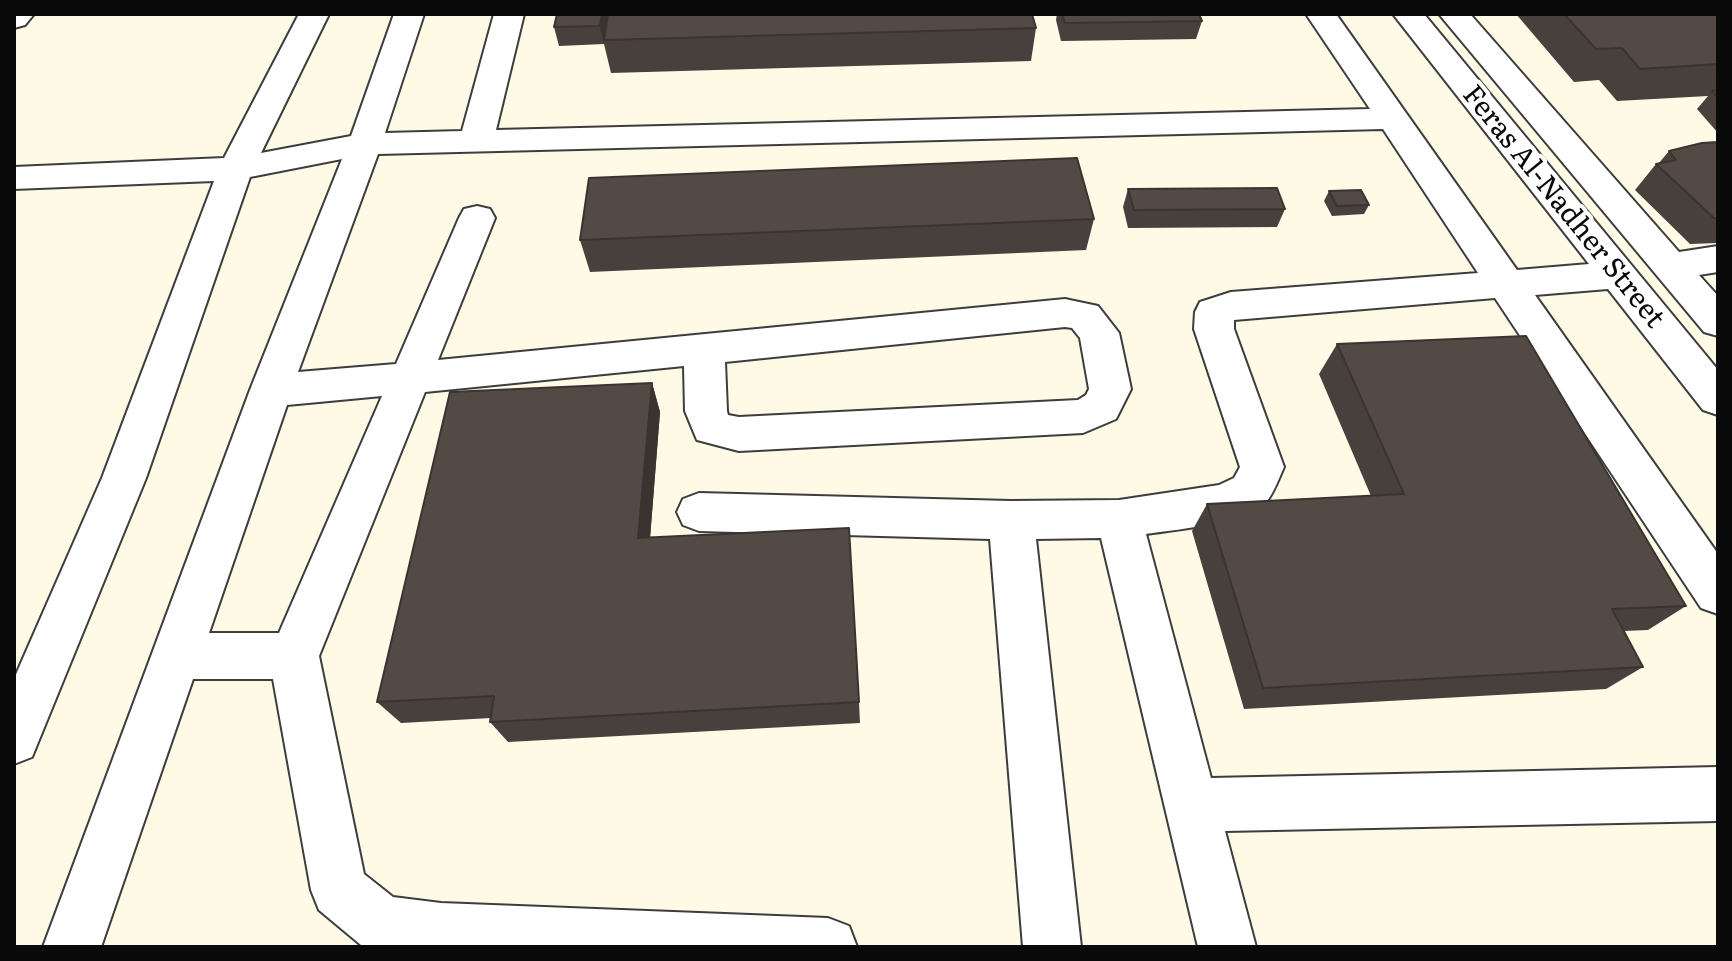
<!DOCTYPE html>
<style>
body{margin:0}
#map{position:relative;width:1732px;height:961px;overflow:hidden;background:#fffae6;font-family:Literata,serif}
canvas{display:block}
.frame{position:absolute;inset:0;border:16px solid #0a0a0a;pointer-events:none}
</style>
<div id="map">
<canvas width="1732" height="961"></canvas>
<div class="frame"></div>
</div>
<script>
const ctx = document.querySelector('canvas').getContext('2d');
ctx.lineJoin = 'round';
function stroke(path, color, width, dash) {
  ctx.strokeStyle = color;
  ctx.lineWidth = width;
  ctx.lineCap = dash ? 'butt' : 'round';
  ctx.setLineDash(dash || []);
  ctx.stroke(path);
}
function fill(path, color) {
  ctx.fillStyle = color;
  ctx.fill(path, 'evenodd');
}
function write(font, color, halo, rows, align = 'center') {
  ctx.font = font + ' Literata,serif';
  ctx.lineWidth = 8;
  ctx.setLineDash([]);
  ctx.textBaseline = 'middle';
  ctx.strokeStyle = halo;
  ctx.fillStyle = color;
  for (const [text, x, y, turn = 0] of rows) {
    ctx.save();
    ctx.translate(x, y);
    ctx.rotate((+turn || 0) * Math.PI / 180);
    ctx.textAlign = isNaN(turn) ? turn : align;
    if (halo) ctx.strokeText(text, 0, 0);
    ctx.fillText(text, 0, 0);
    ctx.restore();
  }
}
const minor = new Path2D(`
 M14 14H34L25 25 14 28Z
 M299 14H329L261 153 351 136 394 14H424L385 133 462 131 494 14H524L496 130 1370 109 1306 14H1336L1517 270 1589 264 1393 14H1424L1718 370V415L1703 410 1608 289 1535 295 1718 554V614L1701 608 1495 298 1234 320V329L1284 467C1279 478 1274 492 1267 501 1251 523 1173 530 1146 534L1211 778 1718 767V821L1225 831 1256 947H1198L1101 538 1036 539 1081 947H1023L990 539 699 531 683 525 677 512 683 499 699 493 1011 501 1119 500 1219 485 1234 478 1240 467 1194 329 1195 312 1200 302 1231 292 1478 273 1383 129 378 154 298 372 396 364 459 218 464 209 477 206 490 209 495 218 438 360 1065 299 1098 306 1119 333 1131 389 1116 419 1083 433 739 451 697 440 685 411 684 366 425 392 319 656 364 874 393 897 441 903 828 918 849 926 857 947 361 945 319 910 311 890 273 679H193L101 947H43L250 390 342 159 250 177 146 478 32 757 14 764V679L102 478 214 181 14 189V167L224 158ZM1065 327 1072 328 1080 338 1089 389 1086 395 1078 400 739 417 728 415 727 411 725 362ZM382 396 279 633H209L287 405Z
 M1439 14H1470L1679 252 1718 246V272L1699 275 1718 296V336L1704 332Z`);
const wall = new Path2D(`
 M557 14 1036 28 1031 61 611 73 604 44 559 46 554 27Z
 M1057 14H1199L1202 21 1196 39 1061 41 1056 20Z
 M1516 14H1718V133L1697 109 1708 96 1617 101 1599 80 1574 82Z
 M1718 142V243L1690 244 1635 190 1656 164 1659 163 1669 151Z
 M1128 189 1285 209 1277 227 1128 228 1123 207Z
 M1329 191 1369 205 1364 214 1332 216 1324 201Z
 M1094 219 1086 250 590 272 580 240Z
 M1337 344 1686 606 1648 630 1624 631 1643 667 1606 689 1244 709 1192 531 1207 504 1371 496 1319 374Z
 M652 383 660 412 650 538 859 702 860 723 508 742 490 722 491 718 401 723 377 702Z`);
const shadedWall = new Path2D(`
 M602 14H610L604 40V44L600 26Z
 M652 383 660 412 648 564 638 538Z`);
const building = new Path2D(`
 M557 14H602L600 26 554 27Z
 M608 14H1032L1036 28 604 40Z
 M1062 14H1199L1202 21 1065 23Z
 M1564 14H1718V64L1640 69 1622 48 1596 49Z
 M1718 90V98L1712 91Z
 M1718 142V218H1714L1656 164 1676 160 1669 151 1702 143Z
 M1077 158 1094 219 580 240 589 178Z
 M1277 188 1285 209 1134 210 1128 189Z
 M1361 190 1369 205 1337 206 1329 191Z
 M1526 336 1686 606 1612 609 1643 667 1263 688 1207 504 1404 494 1337 344Z
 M652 383 638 538 849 528 859 702 490 722 494 696 377 702 450 392Z`);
const streetNames = [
 ["Feras Al-Nadher Street",1563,207,51]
];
stroke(minor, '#3d3d3d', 4);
fill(minor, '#fff');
fill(wall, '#47403c');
fill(shadedWall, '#3a3431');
fill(building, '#534a46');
stroke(building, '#3a3431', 2);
write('28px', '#0a0a0a', '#fff', streetNames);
</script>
